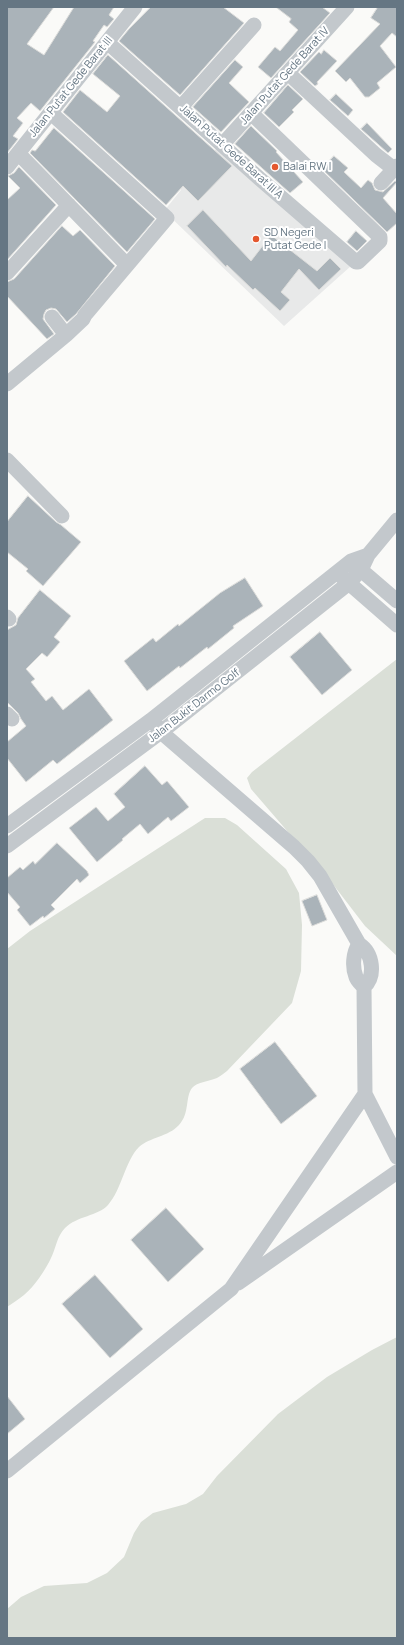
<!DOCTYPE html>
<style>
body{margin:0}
#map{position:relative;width:404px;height:1645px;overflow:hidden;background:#fafaf8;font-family:Manrope,sans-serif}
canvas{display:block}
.frame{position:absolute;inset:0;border:8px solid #657683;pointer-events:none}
</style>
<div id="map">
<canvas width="404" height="1645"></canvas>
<div class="frame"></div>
</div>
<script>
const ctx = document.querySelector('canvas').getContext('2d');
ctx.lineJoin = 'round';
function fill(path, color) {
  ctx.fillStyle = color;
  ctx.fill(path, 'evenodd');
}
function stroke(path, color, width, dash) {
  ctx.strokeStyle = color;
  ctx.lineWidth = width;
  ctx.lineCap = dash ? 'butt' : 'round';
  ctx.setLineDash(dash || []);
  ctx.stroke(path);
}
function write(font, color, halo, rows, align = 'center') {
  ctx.font = font + ' Manrope,sans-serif';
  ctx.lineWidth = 4;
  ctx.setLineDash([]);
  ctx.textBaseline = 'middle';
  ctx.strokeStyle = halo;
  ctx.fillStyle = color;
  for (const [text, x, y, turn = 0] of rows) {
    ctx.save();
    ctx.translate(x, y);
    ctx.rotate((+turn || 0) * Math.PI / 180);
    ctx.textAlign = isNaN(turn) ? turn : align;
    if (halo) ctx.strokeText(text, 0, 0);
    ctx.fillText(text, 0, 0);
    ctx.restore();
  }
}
const built = new Path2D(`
 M218 147 351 266 284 326 164 211 181 190V186Z`);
const green = new Path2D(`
 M397 659V956L365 926 332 883 251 789 247 778 252 772Z
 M205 818H225L237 825 286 869 299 893 302 925 301 971 292 1003 227 1071C224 1073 221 1076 217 1078 210 1081 197 1082 192 1088 185 1097 190 1113 179 1125 168 1137 150 1137 139 1147 125 1161 122 1189 108 1205 98 1216 77 1216 65 1228 57 1236 56 1248 51 1258 46 1269 34 1287 24 1295 19 1299 13 1303 7 1307V949L30 931Z
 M397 1337V1638H7V1609L21 1597 44 1586 87 1583 107 1573 124 1557 134 1533 141 1522 153 1513 186 1504 203 1494 217 1476 278 1414 327 1377 372 1350Z`);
const building = new Path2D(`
 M7 7H54L27 44 44 55 74 7H114L109 15 114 19 107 27 104 25 93 41 95 42 40 111 31 103 17 118 23 123 13 136 18 139 7 153Z
 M151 7H223L244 23 180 95 119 41 129 29Z
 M276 7H322L330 13 271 78 258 67 275 47 280 51 298 30 289 22 291 19Z
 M378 7H397V37L392 33 380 46 396 67 377 83 380 88 369 97H365L350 78 346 82 335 71 380 24 371 18Z
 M324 50 337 61 317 82 318 84 315 86 300 72 319 52 321 54Z
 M108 55 232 166 198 201 183 186 166 205 63 112 80 90 107 112 120 96 93 74Z
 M235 60 243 67 229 83 249 102 221 132 193 107Z
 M288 85 303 99 292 110 294 112 279 127 264 113Z
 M336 94 353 110 348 116 330 100Z
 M367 123 392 149 388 153 361 129Z
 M251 126 277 151 276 152 303 182 290 193 235 144Z
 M54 128 155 219 127 252 30 153 32 150 35 151Z
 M334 156 348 168 344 172 361 188 368 180 372 183 375 190 383 192 395 181 397 182 383 198 397 214V223L387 232 322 169Z
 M19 167 56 205 7 260V200L20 188 8 176 14 173Z
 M203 210 251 261 271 235 317 271 330 258 341 269 319 290 299 269 281 292 290 300 280 311 255 288 253 290 227 265 226 267 187 226Z
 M62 226 73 236 80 230 115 266 76 314 67 322 56 309 51 308 46 310 44 314 43 319 54 334 47 339 7 296V282L14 279Z
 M356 231 367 241 357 251 347 242Z
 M28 496 56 522 61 525 81 542 43 586 26 571 28 569 7 552V522Z
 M245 578 263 606 233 626 234 628 208 649 207 647 180 668 179 666 147 691 124 661 153 638 156 642 178 624 179 626 220 593Z
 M40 590 71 616 54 637 60 642 47 657 42 653 26 669 35 679 31 682 46 701 52 696 63 710 89 689 113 720 57 764 53 760 26 782 7 758V742L26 726 21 719 18 713 7 702V630L16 625 18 618Z
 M320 632 352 670 322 695 290 657Z
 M145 766 162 785 167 781 189 807 171 821 168 817 148 834 140 824 122 839 123 840 97 862 69 828 96 807 108 821 125 807 114 794Z
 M57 843 87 871 89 875 80 883 77 879 51 905 55 909 44 918 43 916 30 926 17 910 20 907 7 892V878L20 867 23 870 33 861 35 864Z
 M317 895 327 920 312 926 302 901Z
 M275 1042 317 1096 281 1124 240 1069Z
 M166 1208 204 1249 168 1282 131 1240Z
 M95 1275 143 1329 110 1358 62 1304Z
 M7 1396 25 1419 7 1434Z`);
const street = new Path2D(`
 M107 42 260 179 356 262H358L380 241V237L251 113
 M288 73 376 155 394 169 397 166
 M181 107 254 25
 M51 113 167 218 85 315 83 319 66 335
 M222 145 347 7
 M18 153 127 265
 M7 167 135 7
 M381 183 394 169
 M7 273 69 205
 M7 384 66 335 52 317
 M7 460 62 516
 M368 555 397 520
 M354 564 397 601
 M342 577 397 625
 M7 617 9 619
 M7 714 12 719
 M156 725 161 732 294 847 308 861 320 876 359 944C373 953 376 976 364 987
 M7 826 151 720 351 561 368 555 361 570 349 583 161 732 7 846
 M365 1094 397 1157
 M238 1283 397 1172
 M7 1471 231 1289 365 1094 364 987C361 984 357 981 356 977 352 967 353 953 359 944`);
const markers = [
 [275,167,4,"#e4572e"],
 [256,239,4,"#e4572e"]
];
const streetNames = [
 ["Jalan Putat Gede Barat IV",285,76,-48],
 ["Jalan Putat Gede Barat III",71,87,-51],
 ["Jalan Putat Gede Barat III A",231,152,42],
 ["Jalan Bukit Darmo Golf",194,706,-38]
];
const poiNames = [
 ["Balai RW I",283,167],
 ["SD Negeri",264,233],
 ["Putat Gede I",264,246]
];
fill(built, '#e8e9e9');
fill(green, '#dadfd7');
fill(building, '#aab3b9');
stroke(building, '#dcdcda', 1);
stroke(street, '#c3c8cc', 15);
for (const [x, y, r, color] of markers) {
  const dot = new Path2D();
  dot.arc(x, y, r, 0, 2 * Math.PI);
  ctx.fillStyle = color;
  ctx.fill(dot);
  stroke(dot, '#fff', 1.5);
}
write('11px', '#657683', '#fff', streetNames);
write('11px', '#657683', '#fff', poiNames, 'left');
</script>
